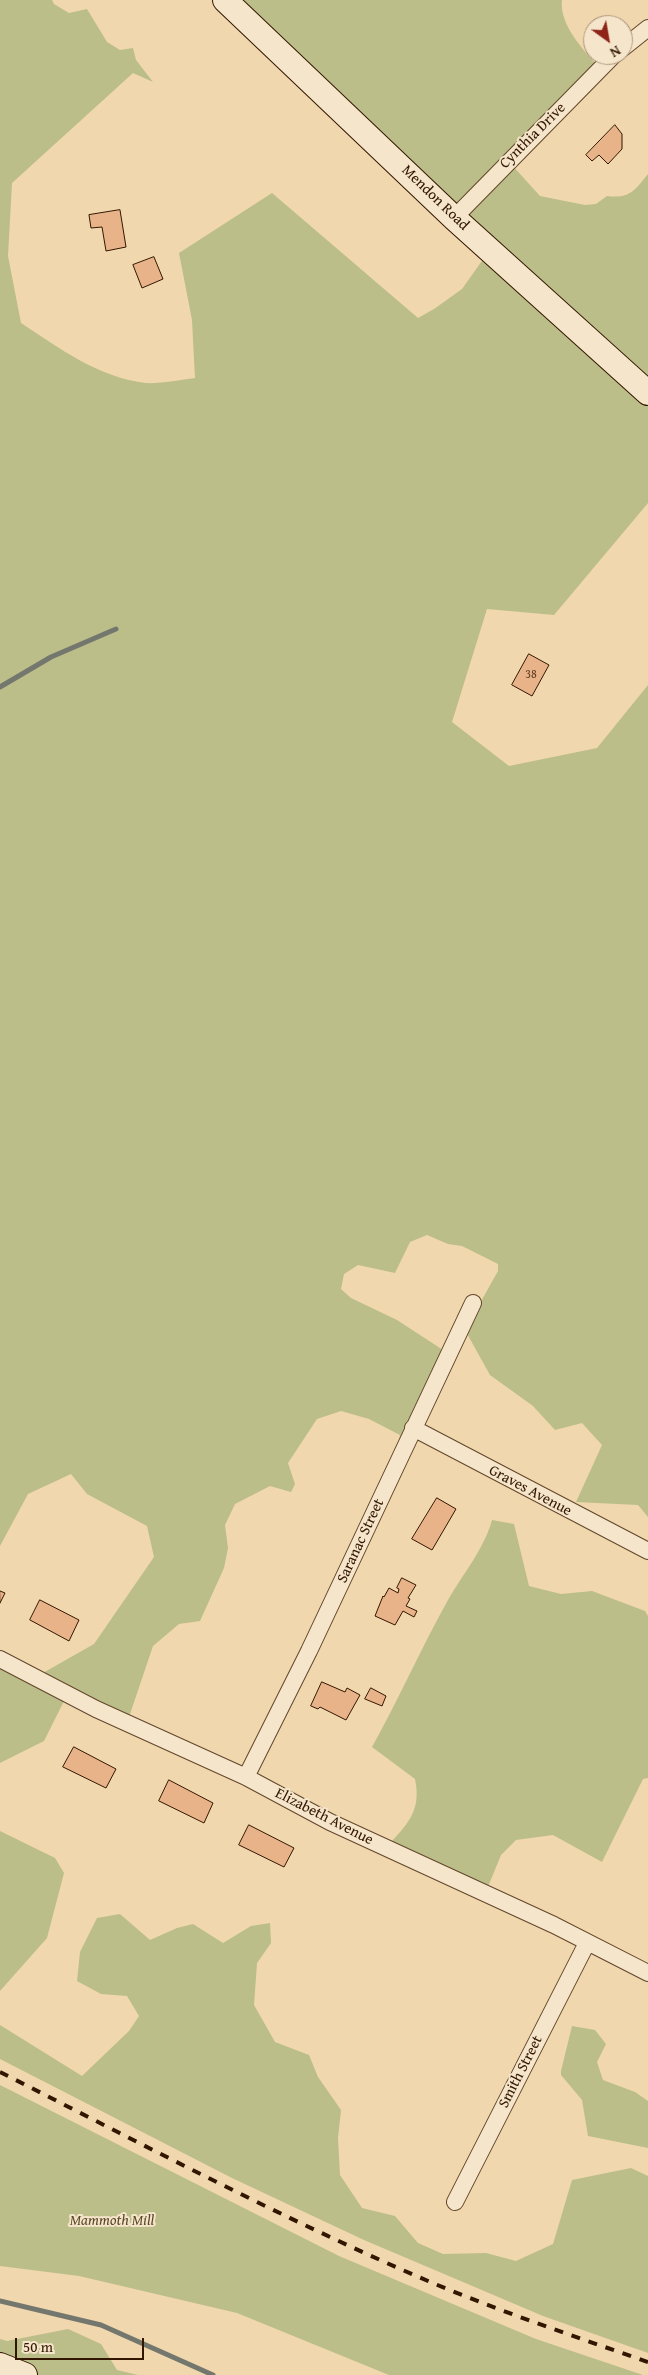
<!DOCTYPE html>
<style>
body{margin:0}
#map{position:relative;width:648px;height:2375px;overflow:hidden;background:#f0d7ad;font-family:"Gentium Book Plus",serif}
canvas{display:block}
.north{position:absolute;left:583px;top:15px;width:50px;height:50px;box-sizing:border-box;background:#f5e5ca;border:1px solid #a79279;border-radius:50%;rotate:148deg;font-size:14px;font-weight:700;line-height:20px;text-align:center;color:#321600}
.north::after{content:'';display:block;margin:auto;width:18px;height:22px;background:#8f2418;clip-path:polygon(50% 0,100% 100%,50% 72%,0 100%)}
.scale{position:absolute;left:15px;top:2338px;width:129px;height:22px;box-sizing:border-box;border:2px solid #321600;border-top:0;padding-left:6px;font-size:15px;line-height:18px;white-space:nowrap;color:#321600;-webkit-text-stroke:4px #f5e5ca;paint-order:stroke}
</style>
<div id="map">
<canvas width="648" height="2375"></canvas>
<div class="north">N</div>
<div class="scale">50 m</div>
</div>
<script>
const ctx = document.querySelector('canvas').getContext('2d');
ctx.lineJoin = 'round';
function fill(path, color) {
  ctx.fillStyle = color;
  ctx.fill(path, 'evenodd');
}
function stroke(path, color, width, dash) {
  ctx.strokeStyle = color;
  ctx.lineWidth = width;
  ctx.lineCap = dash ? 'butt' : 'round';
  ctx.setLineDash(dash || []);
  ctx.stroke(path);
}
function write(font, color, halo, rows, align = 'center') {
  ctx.font = font + ' "Gentium Book Plus",serif';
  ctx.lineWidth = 4;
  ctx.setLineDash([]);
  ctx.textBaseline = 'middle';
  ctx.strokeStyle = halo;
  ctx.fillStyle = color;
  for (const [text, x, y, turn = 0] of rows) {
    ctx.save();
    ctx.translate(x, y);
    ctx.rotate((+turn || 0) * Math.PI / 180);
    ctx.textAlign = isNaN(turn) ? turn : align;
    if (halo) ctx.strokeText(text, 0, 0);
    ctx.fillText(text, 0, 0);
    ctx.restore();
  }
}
const green = new Path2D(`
 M0 0H52L54 4 69 13 87 9 107 42 120 50 133 48 136 60 153 82 133 73 12 183 8 256 21 323C59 348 98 377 145 383 160 384 179 380 195 378L192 320 179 253 272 193 418 318 434 309 462 289 489 251 225 0H562C559 25 584 51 600 68L511 164 540 196 585 205 596 204 607 196C630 199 635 190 648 174V503L554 615 487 609 452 722 509 766 597 748 648 685V1517L638 1505 576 1502 602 1445 582 1423 555 1430 533 1406 490 1375 465 1330 498 1271V1264L462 1246 448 1244 427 1235 410 1242 395 1273 358 1265 344 1274 341 1289 351 1298 397 1320 443 1350 406 1445 399 1440 400 1435 369 1419 341 1411 317 1419 288 1463 295 1484 291 1492 270 1486 235 1504 225 1525 228 1548 224 1568 200 1621 179 1624 153 1646 128 1720 66 1697 44 1741 0 1763V1661L34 1678 94 1644 154 1557 147 1526 87 1494 71 1474 28 1494 0 1546Z
 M492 1520 514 1524 529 1586 561 1594 592 1591 645 1611 648 1616V1778L643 1779 602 1862 553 1835 516 1840 501 1855 485 1894 385 1849C406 1825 422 1813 415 1779L372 1747C399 1699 421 1648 448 1600 463 1574 484 1549 492 1520Z
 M0 1831 55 1858 64 1873 47 1938 0 1991Z
 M120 1914 150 1940 177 1928 193 1924 223 1943 251 1926 270 1923 271 1943 257 1963 254 2005 275 2042 309 2055 318 2077 341 2110 338 2138 340 2175 362 2208 395 2216 418 2243 443 2254 486 2253 516 2261 553 2244 572 2180 631 2168 648 2176V2353L543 2316 364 2240 232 2178 0 2059V2025L82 2076 129 2031 139 2016 127 1996 101 1994 77 1981 80 1952 97 1918Z
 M572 2026 595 2030 606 2044 597 2062 603 2080 635 2092 648 2101V2148L588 2136 582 2100 561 2075V2071Z
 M0 2085 339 2256 536 2339 643 2375H389L237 2313 79 2276 0 2266Z
 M68 2329 101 2344 117 2370 138 2375H29L0 2364V2339L7 2341Z`);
const stream = new Path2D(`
 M0 687 51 657 116 629
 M0 2301 101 2325 213 2375`);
const building = new Path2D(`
 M615 125 622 134V149L608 164 599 155 592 161 586 155Z
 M120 210 126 247 106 251 102 227 91 228 89 215Z
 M154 257 163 279 142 288 133 265Z
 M529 654 549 665 532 696 512 685Z
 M437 1498 456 1509 432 1550 412 1539Z
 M402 1578 416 1585 408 1598 410 1599 406 1606 417 1611 414 1617 403 1611 395 1625 375 1616 383 1596 384 1597 389 1588 398 1593 399 1589 397 1588Z
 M0 1591 5 1593 0 1603Z
 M40 1600 79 1620 69 1641 30 1620Z
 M322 1682 345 1692 347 1688 360 1695 346 1720 320 1707 318 1709 311 1706Z
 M371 1688 386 1696 382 1706 365 1699Z
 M74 1747 116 1769 106 1788 63 1767Z
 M169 1780 213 1803 204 1823 159 1801Z
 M249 1825 294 1848 284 1867 239 1845Z`);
const street = new Path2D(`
 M623 48 648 28
 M454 218 614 55
 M413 1428 648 1551
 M0 1659 96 1709 246 1777 330 1822 554 1925 648 1973
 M246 1777 309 1651 473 1303
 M455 2202 587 1943`);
const secondary = new Path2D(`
 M225 0 454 218 648 393
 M0 2365 25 2375`);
const rail = new Path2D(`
 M0 2072C144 2145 287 2221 435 2284 505 2313 576 2337 648 2362`);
const numberNames = [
 ["38",531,675]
];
const streetNames = [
 ["Cynthia Drive",533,136,-45],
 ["Mendon Road",435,198,44],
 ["Graves Avenue",530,1491,28],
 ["Saranac Street",361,1541,-65],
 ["Elizabeth Avenue",324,1817,27],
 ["Smith Street",521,2072,-63]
];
const parkNames = [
 ["Mammoth Mill",112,2221]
];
fill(green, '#bbbe89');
stroke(stream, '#74776d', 5);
fill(building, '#e9b389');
stroke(building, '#321600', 1);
stroke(street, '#62462b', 18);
stroke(secondary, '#321600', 26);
stroke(street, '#f5e5ca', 16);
stroke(secondary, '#f5e5ca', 24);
stroke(rail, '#321600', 4, [9, 9]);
write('12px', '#603d22', null, numberNames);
write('15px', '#321600', '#f5e5ca', streetNames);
write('italic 15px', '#5b4829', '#f5e5ca', parkNames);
</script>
